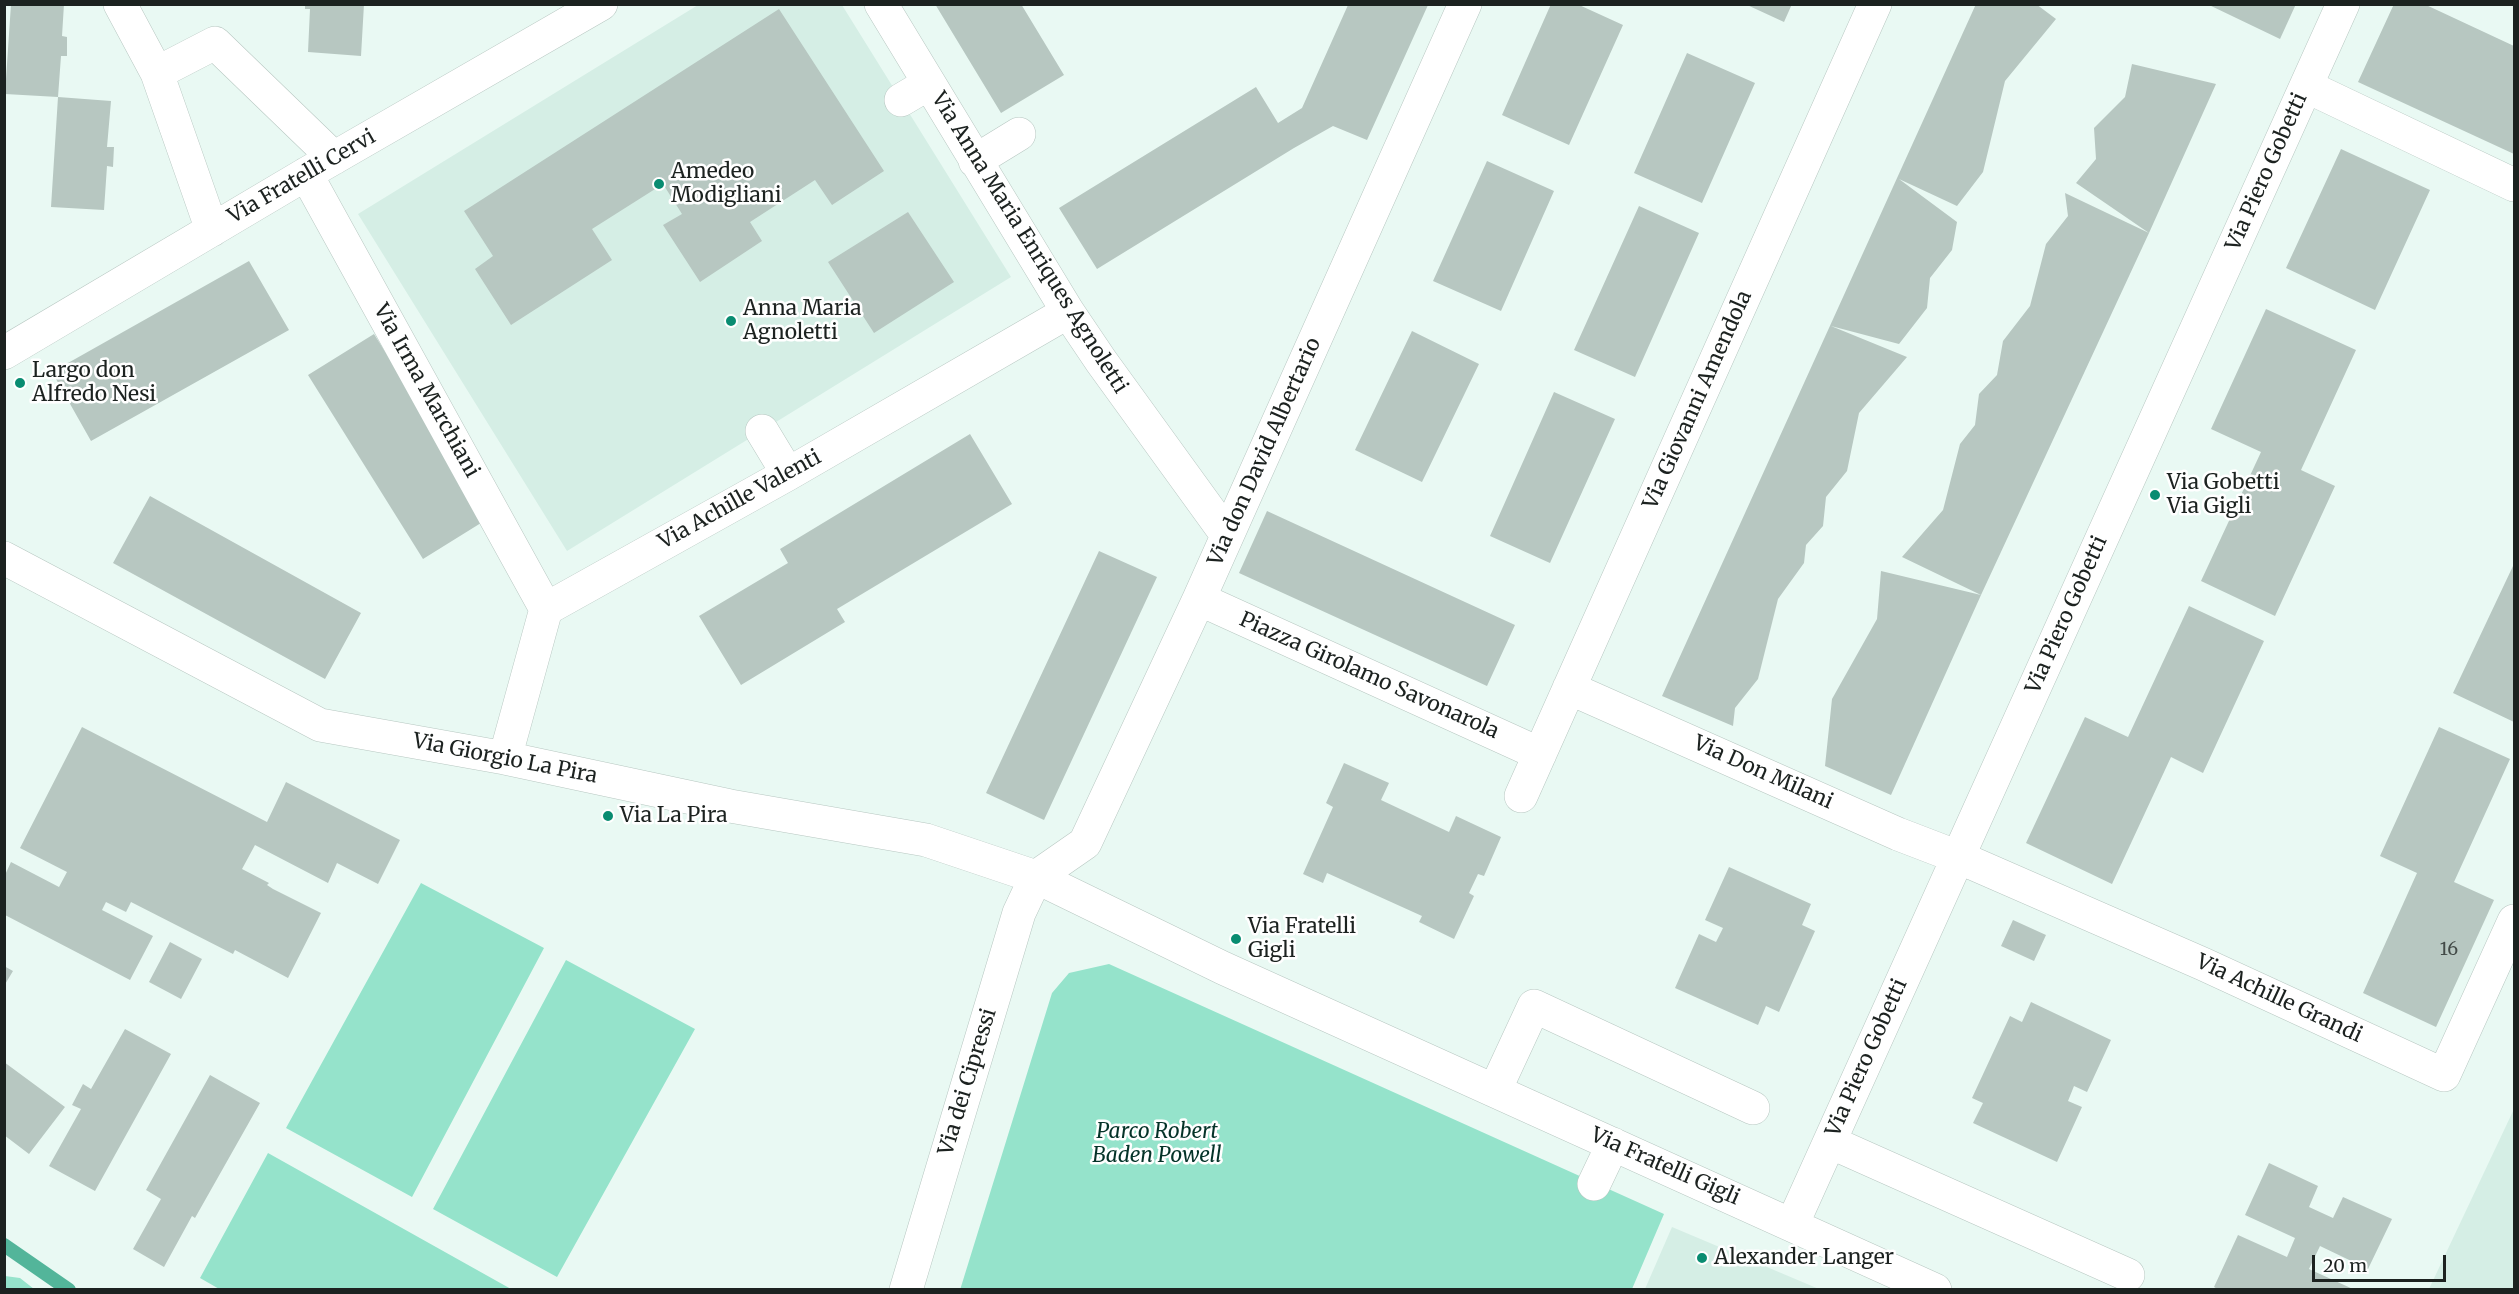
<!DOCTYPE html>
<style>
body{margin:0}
#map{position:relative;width:2519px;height:1294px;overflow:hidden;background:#e9f9f3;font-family:Merriweather,serif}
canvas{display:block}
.frame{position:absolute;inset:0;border:6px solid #1c2220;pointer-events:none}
.scale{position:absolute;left:2312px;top:1255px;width:134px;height:27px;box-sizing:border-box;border:3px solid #1c2220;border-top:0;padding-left:8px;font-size:18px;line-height:21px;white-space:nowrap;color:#1c2220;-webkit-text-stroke:4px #fff;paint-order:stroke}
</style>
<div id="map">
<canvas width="2519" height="1294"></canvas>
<div class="frame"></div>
<div class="scale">20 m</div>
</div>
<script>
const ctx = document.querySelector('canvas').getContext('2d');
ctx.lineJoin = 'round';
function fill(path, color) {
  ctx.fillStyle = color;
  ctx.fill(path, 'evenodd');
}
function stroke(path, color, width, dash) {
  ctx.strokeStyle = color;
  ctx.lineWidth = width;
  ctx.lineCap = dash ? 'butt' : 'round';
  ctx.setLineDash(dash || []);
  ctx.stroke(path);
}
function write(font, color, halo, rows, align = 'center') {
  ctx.font = font + ' Merriweather,serif';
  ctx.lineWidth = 5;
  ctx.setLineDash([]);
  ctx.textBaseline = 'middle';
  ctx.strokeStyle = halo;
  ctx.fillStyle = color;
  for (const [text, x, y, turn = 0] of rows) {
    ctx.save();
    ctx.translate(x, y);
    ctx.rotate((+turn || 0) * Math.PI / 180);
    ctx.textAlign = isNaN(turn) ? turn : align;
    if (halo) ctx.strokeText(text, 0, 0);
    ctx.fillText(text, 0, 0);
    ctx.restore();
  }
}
const built = new Path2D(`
 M698 5H842L1011 277 567 551 358 214Z
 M2514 1109V1289H2429Z
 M1672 1227 1819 1289H1645Z`);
const green = new Path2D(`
 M421 883 544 948 412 1197 286 1128Z
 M566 960 695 1029 557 1277 433 1209Z
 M1109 964 1664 1214 1632 1289 960 1290 1052 993 1069 973Z
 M268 1153 511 1289 221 1290 200 1278Z
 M5 1276 20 1278 34 1289H5Z`);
const stream = new Path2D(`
 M4 1245 69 1290`);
const building = new Path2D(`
 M11 4H64L62 36 67 37V56H61L58 97 111 101 107 147H114L113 167 107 166 104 210 51 207 58 97 5 94Z
 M305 4H364L361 56 308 52 310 9H305Z
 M935 4H1021L1064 75 1001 113Z
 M1551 4H1577L1623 25 1569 145 1502 115Z
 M1745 4H1792L1784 22Z
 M1976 4H2036L2056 19 2005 81 1983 172 1957 206 1899 179 1957 222 1952 250 1930 278 1927 308 1899 344 1831 326 1907 357 1859 413 1847 471 1826 497 1823 526 1806 545 1804 563 1778 599 1758 679 1735 708 1733 726 1662 696Z
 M2207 4H2296L2280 39Z
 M2394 4H2424L2514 46V154L2358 82Z
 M1348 5H1428L1367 140 1333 126 1294 148 1097 269 1059 208 1256 87 1278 123 1302 108Z
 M779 9 884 171 832 205 815 180 750 222 762 241 700 282 663 225 682 214 663 184 592 229 612 260 511 325 475 269 493 256 464 211Z
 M1687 53 1755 83 1702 203 1634 173Z
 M2132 64 2216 84 2149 233 2076 183 2096 159 2094 128 2125 97Z
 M2341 149 2430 190 2375 310 2286 268Z
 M1487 161 1554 191 1501 311 1433 281Z
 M2065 193 2149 233 1981 595 1902 557 1943 510 1960 444 1975 425 1979 394 1997 375 2003 341 2030 306 2046 244 2068 216Z
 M1639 206 1699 233 1635 377 1574 350Z
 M908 212 954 282 874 333 828 262Z
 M249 261 289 330 91 441 52 372Z
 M2266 309 2356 350 2301 470 2335 486 2275 616 2201 581 2261 452 2211 429Z
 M1412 331 1479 364 1422 482 1355 450Z
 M374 334 489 518 423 559 308 375Z
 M1554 392 1615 419 1550 563 1490 536Z
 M970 434 1012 504 837 609 845 622 741 685 699 616 788 563 780 549Z
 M150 496 361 613 325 679 113 563Z
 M1267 511 1515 625 1487 686 1239 573Z
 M1099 551 1157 577 1044 820 986 793Z
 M2513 566 2514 567V722L2453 693Z
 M1881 571 1981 595 1891 795 1825 766 1832 699 1877 619Z
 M2189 606 2264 641 2203 773 2171 757 2112 884 2026 843 2085 717 2128 737Z
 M82 727 267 822 286 782 400 840 378 884 337 863 328 883 255 845 242 869 269 883 267 885 273 889 321 913 288 978 235 950 233 954 131 902 126 912 106 902 102 910 153 936 130 980 5 915V875L11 862 59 887 67 872 20 848Z
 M2439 727 2510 759 2454 882 2494 900 2436 1027 2363 993 2417 873 2380 856Z
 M1344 763 1389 783 1381 800 1449 832 1456 816 1501 837 1484 876 1478 874 1469 893 1474 896 1454 939 1419 922 1422 916 1327 873 1323 883 1303 874 1333 807 1326 803Z
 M1729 867 1811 904 1802 925 1815 931 1779 1012 1766 1006 1758 1025 1675 988 1699 934 1716 942 1723 928 1705 920Z
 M2013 920 2046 935 2034 961 2001 946Z
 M170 942 202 959 181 999 149 982Z
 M4 966 13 971 4 986Z
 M2031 1002 2111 1040 2087 1092 2074 1086 2068 1101 2082 1107 2057 1162 1973 1123 1983 1103 1972 1098 2010 1016 2022 1022Z
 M125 1029 171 1054 95 1191 49 1166 81 1109 72 1105 83 1084 91 1089Z
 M4 1062 65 1107 29 1154 4 1135Z
 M210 1075 260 1103 195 1218 192 1216 164 1267 133 1249 161 1199 146 1190Z
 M2269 1163 2318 1186 2309 1207 2333 1218 2343 1197 2392 1219 2368 1269 2320 1246 2309 1269 2355 1290H2219L2214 1287 2238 1235 2287 1257 2295 1238 2245 1215Z`);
const minor = new Path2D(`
 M120 4 157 73 212 230
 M881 4 1068 312 1101 361 1227 535
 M157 73 215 43 334 158
 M2306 86 2514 185
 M901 100 928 84
 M975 161 1019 134
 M306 174 546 609
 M4 353 306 174 601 4
 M762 431 788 474
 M4 558 320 725 505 758 730 806 926 840 1036 877 1223 968 1935 1290
 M1199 599 1540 754
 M1569 688 1898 834 1958 857 2203 964 2444 1075 2514 921
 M505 758 546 609 788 474 1068 312
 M1521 796 1875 4
 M1495 1090 1534 1006 1753 1108
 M1830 1142 2128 1275
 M1594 1184 1613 1144
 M1792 1225 2343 4
 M906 1290 1019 913 1036 877 1085 843 1199 599 1465 4`);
const markers = [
 [659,184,6,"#098c71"],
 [731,321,6,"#098c71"],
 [20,383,6,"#098c71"],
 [2155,495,6,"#098c71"],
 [608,816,6,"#098c71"],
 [1236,939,6,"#098c71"],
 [1702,1258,6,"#098c71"]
];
const numberNames = [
 ["16",2449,950]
];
const poiNames = [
 ["Amedeo",671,172],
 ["Modigliani",671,196],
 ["Anna Maria",743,309],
 ["Agnoletti",743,333],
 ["Largo don",32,371],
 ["Alfredo Nesi",32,395],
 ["Via Gobetti",2167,483],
 ["Via Gigli",2167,507],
 ["Via La Pira",620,816],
 ["Via Fratelli",1248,927],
 ["Gigli",1248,951],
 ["Alexander Langer",1714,1258]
];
const streetNames = [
 ["Via Piero Gobetti",2267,172,-66],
 ["Via Fratelli Cervi",302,177,-30],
 ["Via Anna Maria Enriques Agnoletti",1029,243,58],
 ["Via Irma Marchiani",426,391,61],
 ["Via Giovanni Amendola",1698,400,-66],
 ["Via don David Albertario",1265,452,-66],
 ["Via Achille Valenti",740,500,-29],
 ["Via Piero Gobetti",2067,615,-66],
 ["Piazza Girolamo Savonarola",1369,676,24],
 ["Via Giorgio La Pira",505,759,11],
 ["Via Don Milani",1763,773,24],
 ["Via Achille Grandi",2279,999,25],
 ["Via Piero Gobetti",1867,1058,-66],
 ["Via dei Cipressi",968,1082,-73],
 ["Via Fratelli Gigli",1665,1167,24]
];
const parkNames = [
 ["Parco Robert",1157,1132],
 ["Baden Powell",1157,1156]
];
fill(built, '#d5eee5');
fill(green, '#95e3cb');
stroke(stream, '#53b59a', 14);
fill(building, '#b7c7c1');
stroke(minor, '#b7c7c1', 34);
stroke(minor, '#fff', 33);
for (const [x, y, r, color] of markers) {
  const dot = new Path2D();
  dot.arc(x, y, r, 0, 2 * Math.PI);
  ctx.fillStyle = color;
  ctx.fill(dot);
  stroke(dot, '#fff', 2);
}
write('18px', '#434b48', null, numberNames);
write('21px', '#1c2220', '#fff', poiNames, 'left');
write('21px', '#1c2220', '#fff', streetNames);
write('italic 21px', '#043328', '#fff', parkNames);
</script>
